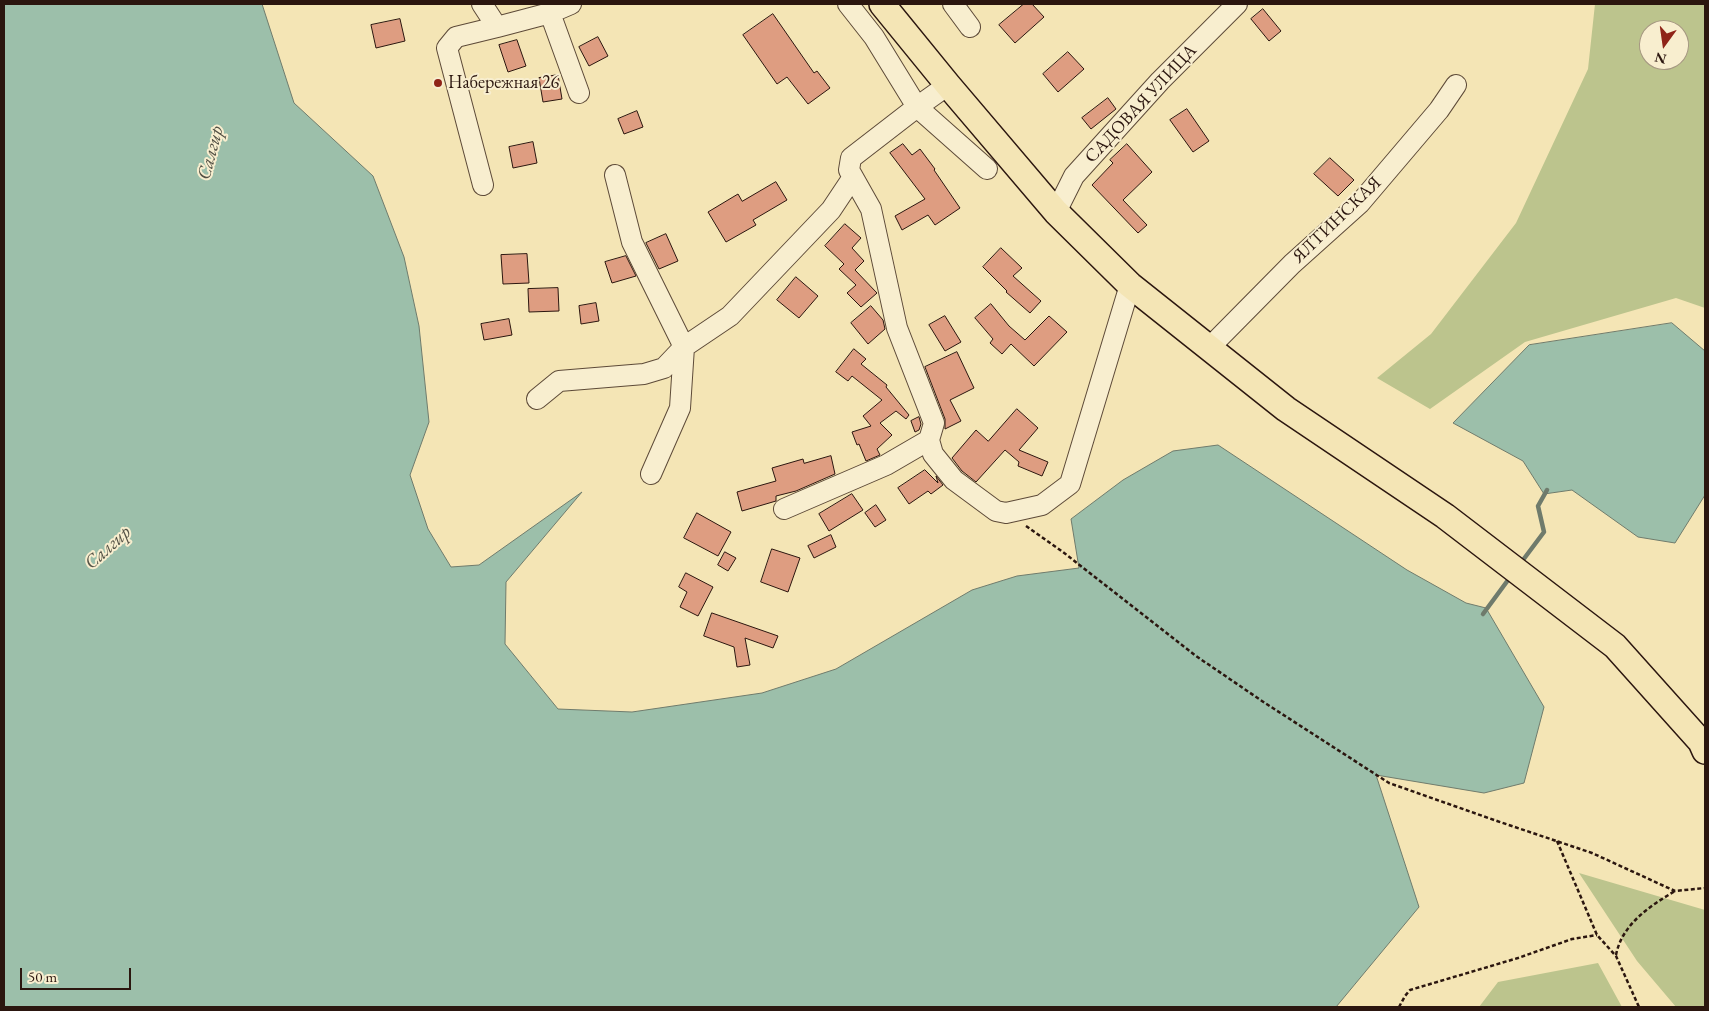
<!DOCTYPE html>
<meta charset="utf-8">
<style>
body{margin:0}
#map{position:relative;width:1709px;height:1011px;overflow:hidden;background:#f4e5b5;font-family:"EB Garamond",serif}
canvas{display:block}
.frame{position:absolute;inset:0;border:5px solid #2b160f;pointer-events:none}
.north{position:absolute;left:1639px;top:20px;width:50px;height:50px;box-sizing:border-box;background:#f8eecf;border:1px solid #a69882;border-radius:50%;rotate:194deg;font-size:14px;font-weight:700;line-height:20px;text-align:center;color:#2b160f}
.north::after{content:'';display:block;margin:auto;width:18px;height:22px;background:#8f2418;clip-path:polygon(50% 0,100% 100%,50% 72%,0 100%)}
.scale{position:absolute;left:20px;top:968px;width:111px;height:22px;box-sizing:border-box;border:2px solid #2b160f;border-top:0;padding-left:6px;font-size:15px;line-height:18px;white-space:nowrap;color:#2b160f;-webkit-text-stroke:4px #f8eecf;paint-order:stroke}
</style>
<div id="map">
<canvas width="1709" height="1011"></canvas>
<div class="frame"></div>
<div class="north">N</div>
<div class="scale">50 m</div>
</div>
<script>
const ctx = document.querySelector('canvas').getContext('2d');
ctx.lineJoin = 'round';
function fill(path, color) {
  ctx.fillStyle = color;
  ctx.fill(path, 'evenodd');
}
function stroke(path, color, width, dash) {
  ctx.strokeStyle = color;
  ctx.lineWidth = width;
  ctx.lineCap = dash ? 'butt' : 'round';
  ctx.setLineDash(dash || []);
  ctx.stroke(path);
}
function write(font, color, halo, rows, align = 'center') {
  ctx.font = font + ' "EB Garamond",serif';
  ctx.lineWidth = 4;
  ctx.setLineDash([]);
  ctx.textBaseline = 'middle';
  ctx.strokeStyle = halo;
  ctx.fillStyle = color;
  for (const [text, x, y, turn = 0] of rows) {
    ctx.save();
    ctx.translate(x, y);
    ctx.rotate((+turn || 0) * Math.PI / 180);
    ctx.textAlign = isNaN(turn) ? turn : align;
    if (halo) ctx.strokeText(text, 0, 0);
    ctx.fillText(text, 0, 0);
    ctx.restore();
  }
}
const green = new Path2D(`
 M1595 4H1705V308L1676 298 1525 342 1430 409 1377 378 1431 334 1516 223 1588 69ZM1649 30H1679V60H1649Z
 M1579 873 1705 910V1007H1676L1637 961Z
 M1598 963 1622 1007H1479L1498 982Z`);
const water = new Path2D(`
 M4 4H262L294 103 373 176 404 257 419 326 429 422 410 475 428 529 451 567 479 565 582 492 506 582 505 644 558 709 632 712 762 693 836 669 972 590 1017 576 1079 568 1071 519 1123 480 1173 451 1218 445 1407 570 1466 603 1486 608 1544 707 1524 783 1484 793 1376 775 1419 907 1336 1007H4Z
 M1672 323 1705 351V495L1675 543 1638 537 1572 490 1544 494 1523 461 1453 423 1529 345Z`);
const stream = new Path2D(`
 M1520 564 1544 532 1538 506 1547 490
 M1483 614 1511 576`);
const building = new Path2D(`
 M1024 4H1032L1044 17 1015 43 999 25Z
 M1263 9 1281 31 1269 41 1251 19Z
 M773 14 814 73 817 71 830 88 808 104 787 77 777 84 743 35Z
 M400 19 405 41 376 48 371 25Z
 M598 37 608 56 589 66 579 47Z
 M517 40 526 66 508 72 499 45Z
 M1068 52 1084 69 1058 92 1043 74Z
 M558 75 562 99 543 102 539 78Z
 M1108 98 1116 109 1091 129 1082 118Z
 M1187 109 1209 141 1193 152 1170 120Z
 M637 111 643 127 624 134 618 119Z
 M533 142 537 163 513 168 509 147Z
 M903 144 912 155 920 149 935 169 934 170 960 208 935 225 928 215 902 230 895 216 925 199 890 153Z
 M1127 144 1152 172 1123 200 1147 225 1138 233 1092 185 1113 163 1110 160Z
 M1330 158 1354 180 1338 196 1314 174Z
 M776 182 787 200 753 220 756 225 726 242 708 212 738 194 742 201Z
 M845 224 861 238 852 248 864 261 855 270 877 293 861 307 847 293 856 285 839 269 844 264 825 246Z
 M666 234 678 261 659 269 646 243Z
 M1001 248 1022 268 1013 276 1041 301 1030 313 1006 292 1007 291 983 267Z
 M527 254 529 283 503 284 501 255Z
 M626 256 636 276 612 283 605 262Z
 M796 277 818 296 799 318 777 300Z
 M558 288 559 311 529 312 528 289Z
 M596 303 599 321 581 324 579 306Z
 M991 304 1009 326 1025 340 1049 316 1067 332 1034 366 1011 344 1002 354 990 343 993 339 975 318Z
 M871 306 883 320 885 329 868 344 851 323Z
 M945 316 961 342 945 351 929 325Z
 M509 319 512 335 484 340 481 324Z
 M854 349 866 359 861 364 887 385 886 387 909 415 906 419 896 411 880 423 892 435 877 449 880 455 866 461 859 444 857 445 852 432 871 426 863 416 882 400 852 376 848 381 836 372Z
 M957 352 974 388 950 400 961 421 945 429V419L925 367Z
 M1017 409 1038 428 1019 450 1048 462 1042 476 1018 466 1019 462 1005 450 976 482 962 471 952 458 976 430 988 441Z
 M919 417 921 424 919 430 915 432 911 421Z
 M831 456 835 474 796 491 776 496V501L742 511 737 492 776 481 772 468 803 459 804 463Z
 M925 470 938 483 936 476 943 485 931 494 928 491 909 504 898 488Z
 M852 494 863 510 829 531 819 514Z
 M876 505 886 520 875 527 865 513Z
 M697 513 731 532 718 556 684 538Z
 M831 535 836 547 814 558 808 546Z
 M772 549 800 558 788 592 761 582Z
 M725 552 736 558 728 571 718 565Z
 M686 573 713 587 698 616 680 607 687 592 679 587Z
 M712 613 778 636 773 648 745 638 750 665 737 667 734 647 704 636Z`);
const path = new Path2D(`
 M1026 526 1063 552 1196 656 1265 703 1389 783 1497 821 1592 853 1675 891 1705 888
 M1557 841 1597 935 1616 956 1639 1007
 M1616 955C1622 924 1650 906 1675 891
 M1399 1007 1405 996 1410 990 1518 958 1572 939 1597 935`);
const minor = new Path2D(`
 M482 4 497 27 456 37 447 48 483 185
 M848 4 874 37 917 107 987 169
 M953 4 970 27
 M550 13 579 93
 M497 27 550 13 571 4
 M948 85 917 107 851 158 849 170 871 209 897 328 934 423 929 440 933 454 954 480 996 511 1006 513 1042 505 1070 484 1130 285
 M615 175 632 242 684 347 680 408 651 474
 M1056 212 1074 176 1160 81 1237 4
 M1209 348 1292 264 1360 203 1439 110 1456 85
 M537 399 559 381 644 374 664 368 684 347 730 316 831 210 853 177
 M784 509 886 465 929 440`);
const major = new Path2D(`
 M882 4 948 85 1056 212 1130 285 1286 409 1445 516 1615 646 1701 742 1705 751`);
const markers = [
 [438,83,5,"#8f2418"]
];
const poiNames = [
 ["Набережная 26",448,83]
];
const streetNames = [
 ["САДОВАЯ УЛИЦА",1141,104,-47],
 ["ЯЛТИНСКАЯ",1337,220,-44]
];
const waterNames = [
 ["Салгир",211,153,-75],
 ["Салгир",108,548,-42]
];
fill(green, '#bcc48d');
fill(water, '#9cbfaa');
stroke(water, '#6f7b6c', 1);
stroke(stream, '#6f7b6c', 4.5);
fill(building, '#de9d81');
stroke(building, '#2b160f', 1);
stroke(minor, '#5d4a38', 22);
stroke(major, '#2b160f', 28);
stroke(path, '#2b160f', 2.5, [4, 2.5]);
stroke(minor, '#f8eecf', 20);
stroke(major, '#f4e5b5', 25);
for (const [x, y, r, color] of markers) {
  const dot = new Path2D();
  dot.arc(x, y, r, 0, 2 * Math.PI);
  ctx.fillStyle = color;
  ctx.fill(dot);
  stroke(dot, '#f8eecf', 2);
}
write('18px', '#2b160f', '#f8eecf', poiNames, 'left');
write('18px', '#2b160f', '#f8eecf', streetNames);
write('italic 19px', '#535145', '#f8eecf', waterNames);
</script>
